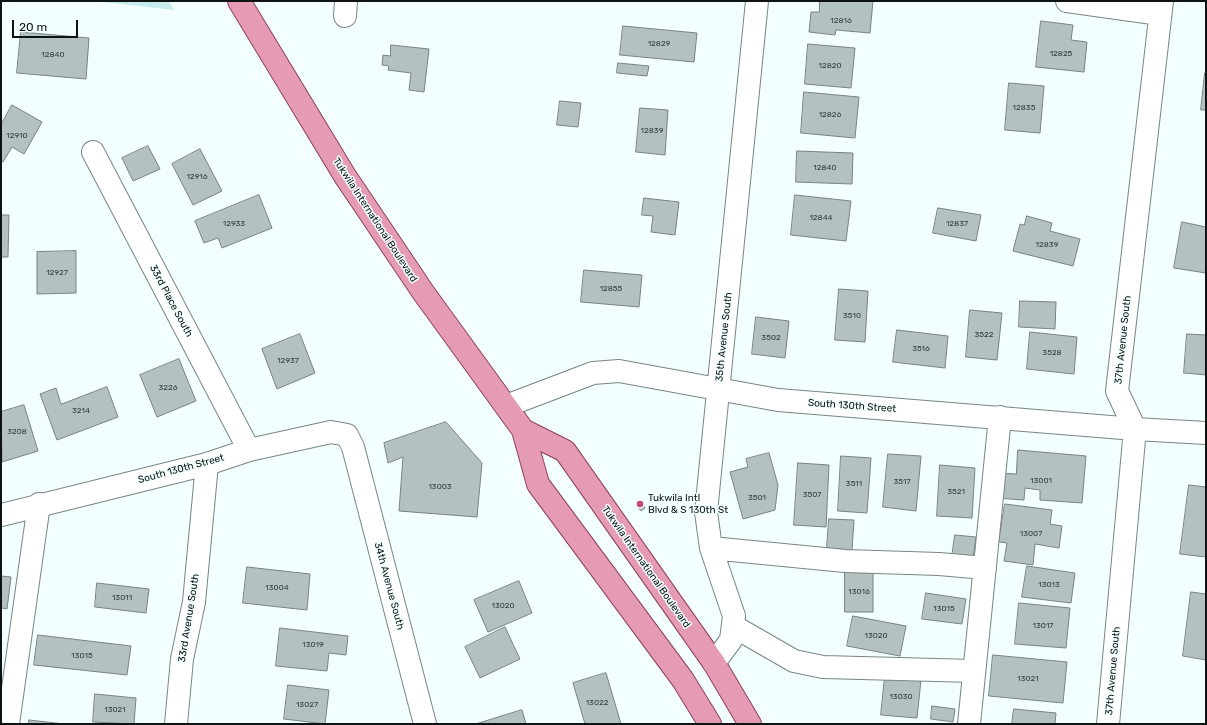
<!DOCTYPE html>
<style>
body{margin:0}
#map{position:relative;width:1207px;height:725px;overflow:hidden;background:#f3feff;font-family:Rubik,sans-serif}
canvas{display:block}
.frame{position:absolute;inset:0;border:2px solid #0d1212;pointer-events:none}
.scale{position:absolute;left:12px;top:20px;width:66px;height:18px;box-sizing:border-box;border:2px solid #0d1212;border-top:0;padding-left:5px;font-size:12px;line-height:14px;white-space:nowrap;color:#0d1212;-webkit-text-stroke:3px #f3feff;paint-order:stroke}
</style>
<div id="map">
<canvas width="1207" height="725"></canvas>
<div class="frame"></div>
<div class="scale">20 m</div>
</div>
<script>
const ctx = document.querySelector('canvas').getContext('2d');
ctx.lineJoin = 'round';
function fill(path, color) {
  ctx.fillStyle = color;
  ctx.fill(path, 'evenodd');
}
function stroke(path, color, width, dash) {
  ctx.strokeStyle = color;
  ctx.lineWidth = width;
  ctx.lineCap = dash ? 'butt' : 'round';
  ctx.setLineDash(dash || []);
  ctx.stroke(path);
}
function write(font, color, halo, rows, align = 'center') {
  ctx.font = font + ' Rubik,sans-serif';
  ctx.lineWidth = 3;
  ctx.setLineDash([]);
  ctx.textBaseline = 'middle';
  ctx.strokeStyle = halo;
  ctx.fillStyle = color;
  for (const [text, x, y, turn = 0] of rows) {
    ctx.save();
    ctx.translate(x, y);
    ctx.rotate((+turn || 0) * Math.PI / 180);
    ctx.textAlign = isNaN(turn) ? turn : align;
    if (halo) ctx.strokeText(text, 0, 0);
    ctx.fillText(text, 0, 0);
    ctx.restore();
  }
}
const green = new Path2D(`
 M95 1H169L174 10Z`);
const building = new Path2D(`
 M820 1H873L870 33 836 30 835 35 809 32 811 12H819Z
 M1041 21 1073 25 1071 40 1087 42 1084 72 1036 67Z
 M623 26 697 33 694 62 620 55Z
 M21 32 89 38 86 79 17 73Z
 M808 44 855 48 851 88 805 84Z
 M391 45 429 49 424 92 409 90 411 73 388 70 389 66 382 65 383 55 390 56Z
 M618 63 649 66 647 76 617 73Z
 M1205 73H1206V110H1201Z
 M1009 83 1044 86 1040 133 1005 130Z
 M804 92 859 97 855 138 801 133Z
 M560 101 581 103 578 127 557 125Z
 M12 105 42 122 24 154 12 147 3 162 1 161V125Z
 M640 108 668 110 665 155 636 152Z
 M148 146 160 169 133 181 122 158Z
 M200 149 222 191 193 205 172 164Z
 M797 151 853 153 852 184 796 182Z
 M259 195 272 228 222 248 218 238 204 243 195 221Z
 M795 195 851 201 846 241 791 235Z
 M644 198 679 202 675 235 651 232 653 216 642 215Z
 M938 208 981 215 976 241 933 233Z
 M1 215H9L8 257H1Z
 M1027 216 1052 223 1050 231 1080 239 1073 266 1013 251 1020 224 1024 225Z
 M1182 222 1206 227V273L1174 268Z
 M76 251V293L37 294V252Z
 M584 270 642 275 639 307 581 302Z
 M839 289 868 291 865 342 835 340Z
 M1020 301 1056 302 1055 329 1019 327Z
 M970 310 1002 313 997 360 966 357Z
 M756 317 789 321 785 358 752 354Z
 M897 330 948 336 945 368 893 362Z
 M1030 332 1077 337 1074 374 1027 369Z
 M300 334 315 373 277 389 262 349Z
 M1187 334 1206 335V375L1184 373Z
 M179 359 196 401 157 417 140 375Z
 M107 387 118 417 57 440 40 394 56 388 61 404Z
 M24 405 38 451 2 462 1 412Z
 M446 422 482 463 477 517 399 511 403 457 388 463 384 443Z
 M1018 450 1086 456 1082 503 1040 500V490L1025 488 1024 500 997 498 1000 473 1016 474Z
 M769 453 778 485 775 510 743 519 730 472 748 467 746 459Z
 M888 454 921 456 916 511 883 507Z
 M841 456 871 458 867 513 838 511Z
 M798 463 829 465 826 527 794 525Z
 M940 465 975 468 972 518 937 516Z
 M1189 485 1206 487V557L1180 554Z
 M641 502 645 508 641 511 636 505Z
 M1005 504 1052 510 1050 524 1062 526 1059 548 1035 544 1033 565 1004 561 1007 543 999 542Z
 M829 519 854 520 852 550 827 548Z
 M955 535 976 537 973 559 952 557Z
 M1027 566 1075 573 1071 603 1022 597Z
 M247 567 310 574 307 610 243 603Z
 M845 572 873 573V612H845Z
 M1 576 11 577 7 609 1 608Z
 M519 581 532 613 488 632 474 600Z
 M97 583 149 589 146 613 95 607Z
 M1191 592 1206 594V660L1183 656Z
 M926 593 966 599 962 624 922 619Z
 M1019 603 1070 608 1066 648 1015 644Z
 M853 616 906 626 900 656 847 646Z
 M505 627 520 659 480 678 465 647Z
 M280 628 348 636 346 655 329 653 327 671 276 666Z
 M38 635 131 646 127 675 34 665Z
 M993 655 1067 662 1063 703 989 696Z
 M606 673 621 724H585L573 683Z
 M885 676 921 680 917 718 881 715Z
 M288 685 329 690 325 724 284 719Z
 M95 694 136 698 134 724 93 722Z
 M932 706 955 709 953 722 931 719Z
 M1014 709 1056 713 1055 724H1012Z
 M522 710 526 724H476Z
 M29 720 64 724H29Z`);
const minor = new Path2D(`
 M1067 1 1160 14
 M345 16 346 1
 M93 152 249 450
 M506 406 593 373 619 371 778 400 1135 429 1206 433
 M1 515 207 464 249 450 331 432 347 435 353 447 425 724
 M711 548 845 561 939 564 985 568
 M733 626 794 661 823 667 974 671
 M714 663 731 640 734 616 711 548 706 512 757 1
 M8 724 39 504
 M176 724 182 659 194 602 207 464
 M969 724 1000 417
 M1108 724 1135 429 1117 391 1162 1`);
const major = new Path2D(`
 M239 1 345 176 423 292 523 430 538 484 683 680 710 724
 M523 430 565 451 714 663 750 724`);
const markers = [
 [640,504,4,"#cd4277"]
];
const numberNames = [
 ["12816",841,21],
 ["12829",659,44],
 ["12825",1061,54],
 ["12840",53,55],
 ["12820",830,66],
 ["12835",1024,108],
 ["12826",830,115],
 ["12839",652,131],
 ["12910",17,136],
 ["12840",825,168],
 ["12916",197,177],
 ["12844",821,218],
 ["12933",234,224],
 ["12837",957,224],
 ["12839",1047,245],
 ["12927",57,273],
 ["12855",611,289],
 ["3510",852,316],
 ["3522",984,335],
 ["3502",771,338],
 ["3516",921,349],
 ["3528",1052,353],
 ["12937",288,361],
 ["3226",168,388],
 ["3214",81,411],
 ["3208",17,432],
 ["13001",1041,481],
 ["3517",902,482],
 ["3511",854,484],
 ["13003",440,487],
 ["3521",956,492],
 ["3507",812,495],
 ["3501",757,498],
 ["13007",1031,534],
 ["13013",1049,585],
 ["13004",277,588],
 ["13016",859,592],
 ["13011",122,598],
 ["13020",503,606],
 ["13015",944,609],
 ["13017",1043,626],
 ["13020",876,636],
 ["13019",313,645],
 ["13015",82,656],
 ["13021",1028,679],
 ["13030",901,697],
 ["13022",597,703],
 ["13027",307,705],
 ["13021",115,710]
];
const streetNames = [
 ["Tukwila International Boulevard",375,220,57],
 ["33rd Place South",171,301,62],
 ["35th Avenue South",724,337,-84],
 ["37th Avenue South",1123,340,-84],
 ["South 130th Street",852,406,4],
 ["South 130th Street",181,469,-15],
 ["Tukwila International Boulevard",646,567,55],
 ["34th Avenue South",389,586,75],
 ["33rd Avenue South",189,618,-81],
 ["37th Avenue South",1113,671,-85]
];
const poiNames = [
 ["Tukwila Intl",648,498],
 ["Blvd & S 130th St",648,510]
];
fill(green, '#c7ecee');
fill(building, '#b4c1c1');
stroke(building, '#778384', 1);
stroke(minor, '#798586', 24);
stroke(major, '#90405c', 24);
stroke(minor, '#fff', 22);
stroke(major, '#e69bb5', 22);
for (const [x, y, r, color] of markers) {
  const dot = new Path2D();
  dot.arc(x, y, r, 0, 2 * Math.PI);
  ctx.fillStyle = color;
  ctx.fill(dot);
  stroke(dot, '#f3feff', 1.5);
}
write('8px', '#373e3e', null, numberNames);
write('10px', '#0d1212', '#f3feff', streetNames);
write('10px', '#0d1212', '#f3feff', poiNames, 'left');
</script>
